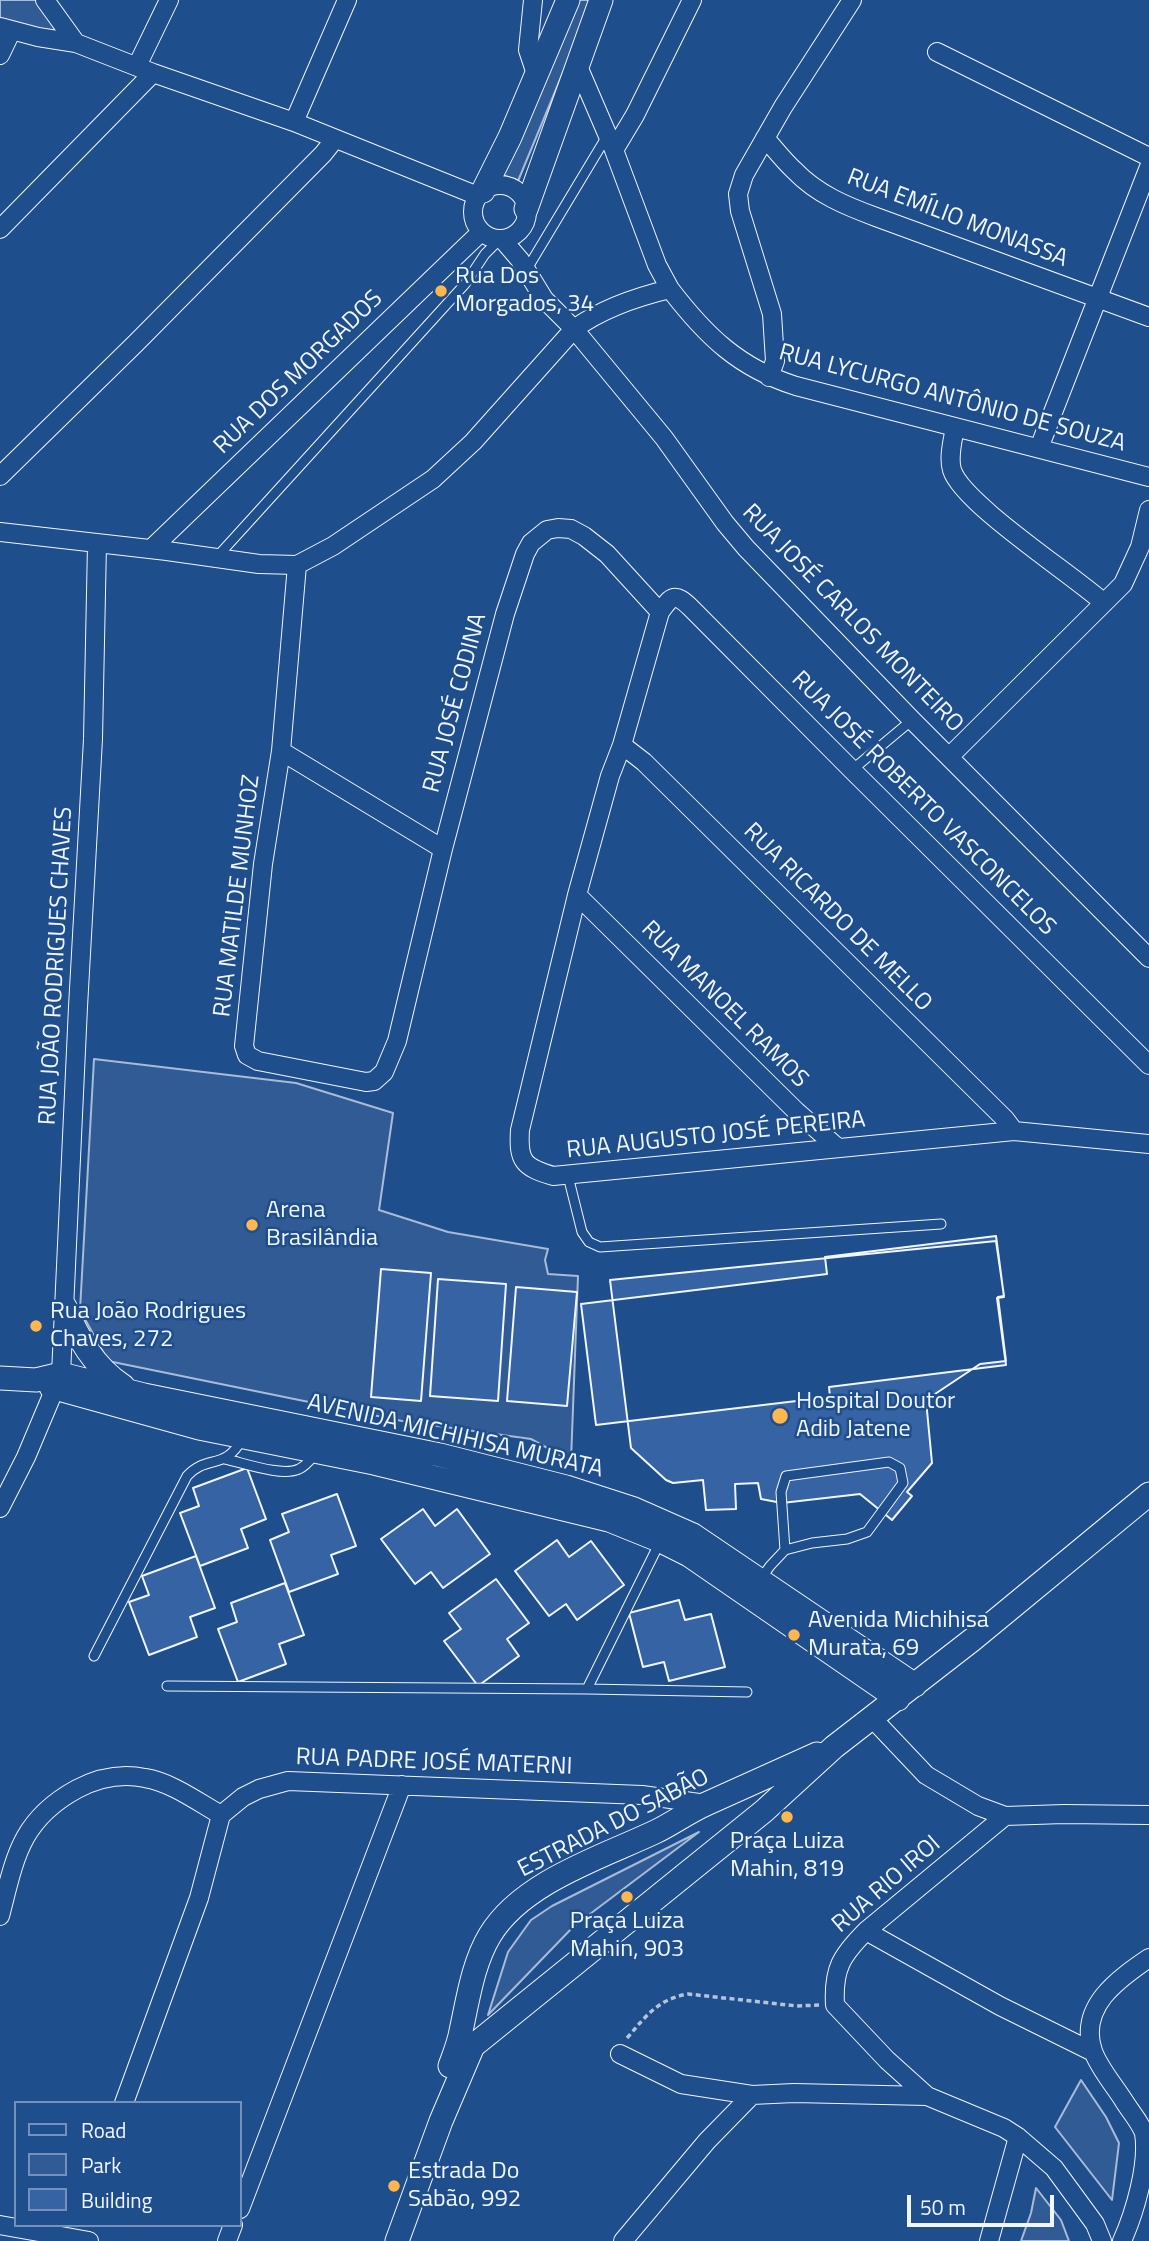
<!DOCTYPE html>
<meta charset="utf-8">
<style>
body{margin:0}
#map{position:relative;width:1149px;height:2241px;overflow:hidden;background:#1f4e8c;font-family:"Titillium Web",sans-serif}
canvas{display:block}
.legend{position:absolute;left:14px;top:2101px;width:228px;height:126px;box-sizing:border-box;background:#1f4e8c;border:2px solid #7391ba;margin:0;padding:9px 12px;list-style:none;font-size:21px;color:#f2f6ff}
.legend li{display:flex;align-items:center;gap:14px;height:35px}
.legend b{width:35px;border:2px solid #7391ba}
.scale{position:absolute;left:907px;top:2195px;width:147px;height:32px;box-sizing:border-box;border:4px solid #f2f6ff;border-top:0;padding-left:9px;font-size:21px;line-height:24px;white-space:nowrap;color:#f2f6ff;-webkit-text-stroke:5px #1f4e8c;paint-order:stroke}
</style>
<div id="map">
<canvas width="1149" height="2241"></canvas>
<ul class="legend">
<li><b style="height:9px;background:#1f4e8c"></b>Road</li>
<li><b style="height:19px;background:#305b95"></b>Park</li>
<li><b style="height:19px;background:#3563a3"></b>Building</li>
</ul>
<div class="scale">50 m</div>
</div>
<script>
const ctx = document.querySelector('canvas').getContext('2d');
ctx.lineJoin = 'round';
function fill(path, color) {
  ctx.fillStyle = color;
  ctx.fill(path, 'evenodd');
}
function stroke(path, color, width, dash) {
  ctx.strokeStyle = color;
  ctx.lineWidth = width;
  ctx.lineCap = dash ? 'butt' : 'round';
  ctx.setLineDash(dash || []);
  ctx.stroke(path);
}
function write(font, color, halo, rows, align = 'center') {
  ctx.font = font + ' "Titillium Web",sans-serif';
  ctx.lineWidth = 5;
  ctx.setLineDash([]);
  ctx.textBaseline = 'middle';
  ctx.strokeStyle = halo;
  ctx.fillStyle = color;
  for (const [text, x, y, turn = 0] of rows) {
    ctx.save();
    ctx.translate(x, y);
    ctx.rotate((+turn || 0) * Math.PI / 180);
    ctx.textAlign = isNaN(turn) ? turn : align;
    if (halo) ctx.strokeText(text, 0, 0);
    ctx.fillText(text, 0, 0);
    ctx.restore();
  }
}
const green = new Path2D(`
 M0 0H45L76 43 0 27Z
 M574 0H593L518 181 503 175Z
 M94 1059 296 1083 393 1113 379 1210 448 1232 548 1249 545 1260 548 1274 578 1276 571 1461 531 1439 402 1421 108 1361 80 1310Z
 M699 1832 574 1926 488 2015 508 1952 531 1920 552 1906Z
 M1081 2080 1106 2117 1119 2143 1112 2200 1055 2127Z
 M1036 2188 1061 2220 1069 2241H1021L1031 2213Z`);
const building = new Path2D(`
 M996 1236 1004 1297 997 1298 1006 1365 829 1387 830 1397 596 1425 581 1304 827 1274 825 1257Z
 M996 1241 1004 1296 998 1297 1006 1361 980 1364 926 1400 932 1463 907 1492 912 1496 892 1520 860 1494 782 1503 761 1499 758 1483 735 1484 736 1509 706 1510 703 1480 673 1483 666 1480 631 1448 610 1280Z
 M381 1269 431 1273 421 1401 371 1397Z
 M438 1279 506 1284 498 1401 430 1396Z
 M516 1287 577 1292 567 1406 507 1401Z
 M247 1468 266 1519 241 1529 248 1548 200 1566 180 1513 199 1506 193 1488Z
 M337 1494 356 1546 331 1555 338 1574 289 1592 270 1540 289 1532 282 1514Z
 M423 1509 435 1526 457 1509 490 1554 443 1588 431 1572 415 1584 381 1539Z
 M557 1540 569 1557 591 1541 624 1585 577 1620 566 1604 549 1616 515 1571Z
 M196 1556 215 1608 190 1617 197 1637 149 1655 129 1602 149 1595 142 1576Z
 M496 1579 529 1623 507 1639 519 1656 478 1686 444 1641 461 1629 449 1613Z
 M285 1583 304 1635 279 1644 286 1664 238 1682 218 1629 237 1622 231 1603Z
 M679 1600 685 1620 711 1614 725 1667 669 1681 664 1662 643 1667 629 1613Z`);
const path = new Path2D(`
 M627 2038C646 2016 658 1999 688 1994L797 2006 819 2005`);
const service = new Path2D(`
 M527 269 607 136
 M216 558 465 284 485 254 500 239
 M852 770 912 720
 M568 1176 582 1232 589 1242 600 1247 941 1224
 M225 1459C244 1463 282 1477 299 1469 306 1466 311 1459 316 1453
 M660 1542 587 1689 747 1692
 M760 1580 770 1566 785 1550 812 1543 847 1539 867 1532 903 1483 900 1468 889 1462 786 1476 781 1492 785 1550
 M94 1656 187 1476C207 1454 225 1471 242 1439
 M167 1686 587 1689`);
const minor = new Path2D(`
 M45 0 76 43
 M533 0 528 50 536 74
 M0 27 38 37 76 43 153 73 294 122 478 196
 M937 52 1149 157
 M0 55 12 30
 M577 64 614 150
 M137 66 169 0
 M294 122 347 0
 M765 138C775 149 784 161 795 171 817 194 846 206 876 217L1149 317
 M473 212a27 27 0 1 1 54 0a27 27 0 1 1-54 0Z
 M0 229 153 73
 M502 239 520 260 544 299 574 329 664 438 725 523 746 548 912 720 1149 958
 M670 289 657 265 614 150 635 115 692 0
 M769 377 775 361 772 314 740 211 738 194 744 175 783 107 852 0
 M955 427C953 440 948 457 952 470 962 503 1073 575 1104 603
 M1039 448 1149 167
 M0 476 136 343 323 154 335 139
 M0 532 167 551 259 564 297 565 333 546 433 479 473 442 574 329C603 308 636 297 670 289 706 336 739 368 796 386L1149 477
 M151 549 481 232
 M297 565 281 751 263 864 244 1046 247 1055 258 1061 366 1082 374 1081 384 1072 397 1041 443 849 505 614 525 554 531 543 547 530 558 528 571 529 584 536 607 554 660 612
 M622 745 644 762 1005 1119 1014 1131
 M281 751 443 849
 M950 756 1123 584 1140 547 1149 510
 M577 895 796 1111 838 1148
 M1149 1065 852 770 690 607C675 593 672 595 660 612L622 745 610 776 577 895 520 1130C518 1161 523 1167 553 1176L1014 1131 1149 1144
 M0 1508 26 1457 61 1374 78 1007 93 739 97 544
 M872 1718 926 1775 978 1806 1005 1816 1064 1814 1149 1815
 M0 1916C15 1858 20 1820 77 1789 98 1778 121 1773 145 1778 171 1782 198 1802 221 1815
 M866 1931 1000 2006 1093 2052
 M620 2054 681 2084 752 2095 794 2093 927 2096 1004 2128 1018 2137 1054 2168 1095 2224 1102 2241
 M927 2096 887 2060 835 2005C833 1969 841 1956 866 1931L1005 1816
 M124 2103 199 1898 221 1815 243 1797 259 1789 288 1781 642 1795 706 1804
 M240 2209 402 1785
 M0 2225 89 2241
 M227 2241 233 2225
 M623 2241 707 2141 752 2095
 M989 2241 1018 2137
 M1122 2241C1135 2212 1149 2164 1144 2133 1140 2122 1130 2111 1124 2101 1114 2085 1099 2068 1093 2051 1078 2007 1118 1979 1149 1958`);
const tertiary = new Path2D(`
 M483 191 510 137 568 0
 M526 209 601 0
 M65 1307C78 1338 94 1367 123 1386
 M0 1378 36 1380 61 1374 144 1395 440 1455 566 1487 634 1509 693 1535 915 1685
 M51 1387 199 1428 374 1463 609 1520 661 1541 689 1555 898 1699
 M450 2066C454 2055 459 2043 461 2031 468 1999 473 1963 490 1935 522 1882 602 1857 655 1832 672 1824 688 1812 706 1804 743 1787 780 1771 817 1754
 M397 2241 441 2121 473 2046 764 1811 834 1747 972 1640 1149 1494`);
const markers = [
 [441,291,7,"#ffb74d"],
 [252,1225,7,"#ffb74d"],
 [36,1326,7,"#ffb74d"],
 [780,1416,9,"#ffb74d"],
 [794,1635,7,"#ffb74d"],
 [787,1817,7,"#ffb74d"],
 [627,1897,7,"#ffb74d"],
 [394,2186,7,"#ffb74d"]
];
const streetNames = [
 ["RUA EMÍLIO MONASSA",957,219,21],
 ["RUA DOS MORGADOS",299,373,-44],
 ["RUA LYCURGO ANTÔNIO DE SOUZA",952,399,15],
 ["RUA JOSÉ CARLOS MONTEIRO",852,619,46],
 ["RUA JOSÉ CODINA",456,703,-75],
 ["RUA JOSÉ ROBERTO VASCONCELOS",923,804,45],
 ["RUA MATILDE MUNHOZ",238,896,-83],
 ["RUA RICARDO DE MELLO",837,918,45],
 ["RUA JOÃO RODRIGUES CHAVES",57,966,-87],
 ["RUA MANOEL RAMOS",724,1005,45],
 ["RUA AUGUSTO JOSÉ PEREIRA",716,1136,-6],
 ["AVENIDA MICHIHISA MURATA",455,1437,13],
 ["RUA PADRE JOSÉ MATERNI",434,1763,2],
 ["ESTRADA DO SABÃO",614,1824,-27],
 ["RUA RIO IROI",887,1885,-41]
];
const poiNames = [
 ["Rua Dos",455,277],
 ["Morgados, 34",455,305],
 ["Arena",266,1211],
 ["Brasilândia",266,1239],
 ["Rua João Rodrigues",50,1312],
 ["Chaves, 272",50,1340],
 ["Hospital Doutor",796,1402],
 ["Adib Jatene",796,1430],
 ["Avenida Michihisa",808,1621],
 ["Murata, 69",808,1649],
 ["Praça Luiza",787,1842,"center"],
 ["Mahin, 819",787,1870,"center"],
 ["Praça Luiza",627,1922,"center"],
 ["Mahin, 903",627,1950,"center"],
 ["Estrada Do",408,2172],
 ["Sabão, 992",408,2200]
];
fill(green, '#305b95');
stroke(green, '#a8bbd7', 2);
fill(building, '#3563a3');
stroke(building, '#f2f6ff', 2);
stroke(service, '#f2f6ff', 11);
stroke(minor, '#f2f6ff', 20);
stroke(tertiary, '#f2f6ff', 25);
stroke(path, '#b3c4dc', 3.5, [5, 3.5]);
stroke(service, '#1f4e8c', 9);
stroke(minor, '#1f4e8c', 18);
stroke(tertiary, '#1f4e8c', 23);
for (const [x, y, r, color] of markers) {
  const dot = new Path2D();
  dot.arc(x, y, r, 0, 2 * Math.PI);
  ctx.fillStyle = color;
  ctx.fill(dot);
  stroke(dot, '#1f4e8c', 2.5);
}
write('24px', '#f2f6ff', '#1f4e8c', streetNames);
write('24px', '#f2f6ff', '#1f4e8c', poiNames, 'left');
</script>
